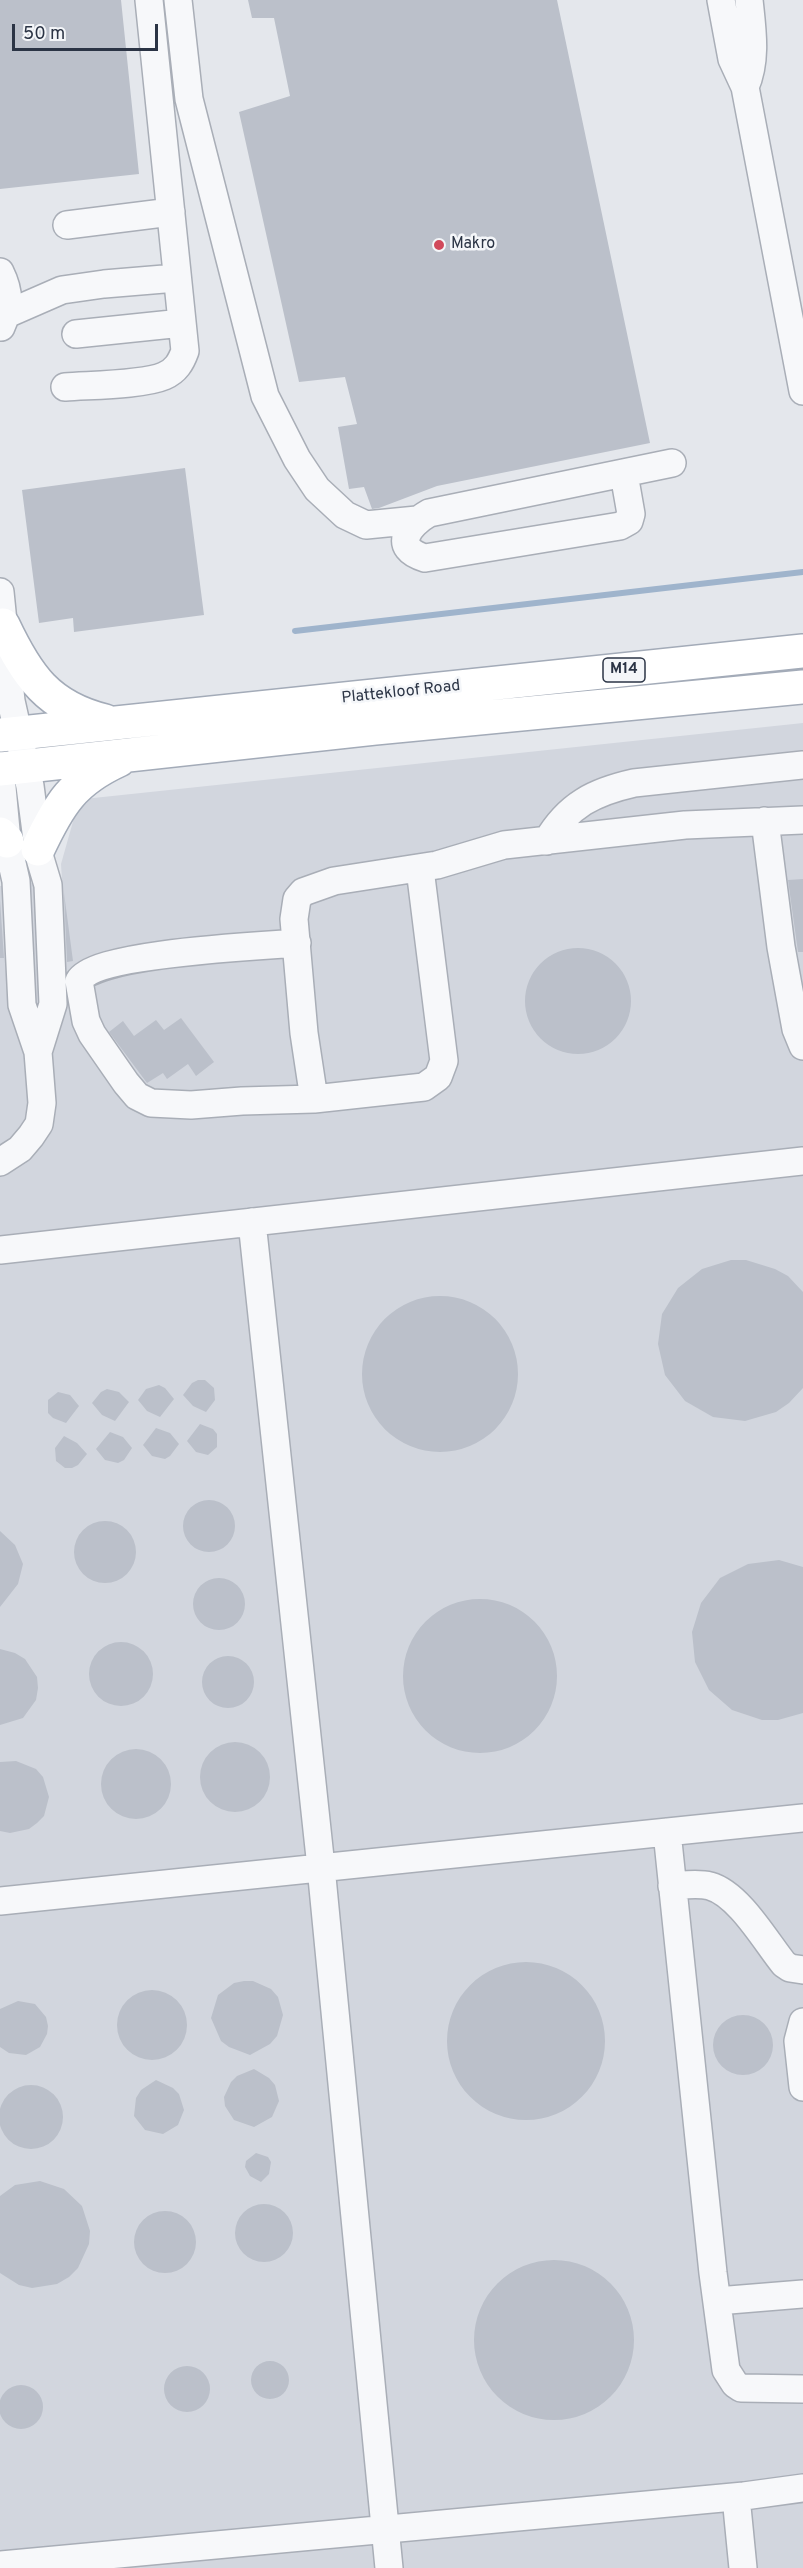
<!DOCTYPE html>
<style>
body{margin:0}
#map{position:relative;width:803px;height:2568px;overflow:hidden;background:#e4e7ec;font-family:Overpass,sans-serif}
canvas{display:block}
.scale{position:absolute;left:12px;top:24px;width:146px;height:27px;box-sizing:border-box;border:3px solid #2b3445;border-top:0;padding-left:8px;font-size:18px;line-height:21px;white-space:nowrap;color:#2b3445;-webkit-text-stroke:4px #f4f6f9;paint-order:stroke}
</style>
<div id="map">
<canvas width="803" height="2568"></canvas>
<div class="scale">50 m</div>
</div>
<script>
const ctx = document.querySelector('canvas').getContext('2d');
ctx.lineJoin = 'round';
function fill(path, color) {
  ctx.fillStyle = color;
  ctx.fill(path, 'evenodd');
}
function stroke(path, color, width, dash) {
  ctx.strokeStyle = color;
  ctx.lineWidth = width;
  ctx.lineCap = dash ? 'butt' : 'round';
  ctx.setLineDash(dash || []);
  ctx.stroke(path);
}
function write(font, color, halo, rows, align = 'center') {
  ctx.font = font + ' Overpass,sans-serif';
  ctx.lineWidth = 5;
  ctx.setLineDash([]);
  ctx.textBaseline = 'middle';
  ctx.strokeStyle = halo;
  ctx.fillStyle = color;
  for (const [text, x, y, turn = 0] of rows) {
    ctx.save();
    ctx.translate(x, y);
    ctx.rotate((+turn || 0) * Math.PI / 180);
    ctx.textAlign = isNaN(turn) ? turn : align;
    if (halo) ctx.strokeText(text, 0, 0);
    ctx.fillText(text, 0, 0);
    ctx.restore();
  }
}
const built = new Path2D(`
 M803 723V2568H0V886L62 880 61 864 74 818 84 799Z`);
const stream = new Path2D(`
 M295 631 803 572`);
const building = new Path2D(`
 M0 0H121L139 174 0 189Z
 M248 0H557L650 443 437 486 379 508 372 509 364 487 349 489 338 427 357 424 345 377 299 382 239 112 290 96 274 18H252Z
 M185 468 204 615 74 632 73 618 39 623 22 490Z
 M803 879V952H798L788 880Z
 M64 893 73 961 67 962Z
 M0 900 4 958H0Z
 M525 1001a53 53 0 1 1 106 0a53 53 0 1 1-106 0Z
 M181 1018 214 1062 196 1076 188 1064 167 1079 163 1073 147 1083 109 1032 123 1021 134 1036 156 1020 164 1030Z
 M731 1260H746L775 1269 788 1276 803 1292V1388L789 1403 776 1412 745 1421 713 1417 685 1401 665 1375 658 1344 662 1314 678 1288 702 1269Z
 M362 1374a78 78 0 1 1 156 0a78 78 0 1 1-156 0Z
 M198 1380H205L214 1388 215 1400 206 1412 193 1406 183 1395 192 1383Z
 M159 1385 165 1388 174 1399 160 1417 147 1411 138 1400 146 1389Z
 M107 1389 119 1392 129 1402 115 1421 102 1415 92 1403 101 1392Z
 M58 1392 70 1395 79 1406 66 1423 53 1418 48 1413V1400Z
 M200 1424 213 1429 217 1434V1447L208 1455 196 1452 187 1441Z
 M156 1428 170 1433 179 1444 170 1456 165 1459 152 1456 143 1445Z
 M110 1432 123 1437 132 1448 124 1460 118 1463 105 1460 96 1449Z
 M64 1436 77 1443 87 1454 78 1465 72 1468H65L56 1461 55 1448Z
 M183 1526a26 26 0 1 1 52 0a26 26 0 1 1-52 0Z
 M74 1552a31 31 0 1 1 62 0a31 31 0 1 1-62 0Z
 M0 1531 15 1545 23 1564 18 1584 0 1607Z
 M779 1560 803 1567V1713L778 1720H762L732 1710 709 1690 695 1662 692 1632 701 1603 720 1578 748 1564Z
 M193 1604a26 26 0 1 1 52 0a26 26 0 1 1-52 0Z
 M403 1676a77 77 0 1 1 154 0a77 77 0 1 1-154 0Z
 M89 1674a32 32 0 1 1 64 0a32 32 0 1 1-64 0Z
 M0 1649 15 1653 25 1659 37 1677 38 1688 36 1700 23 1718 0 1725Z
 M202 1682a26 26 0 1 1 52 0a26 26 0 1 1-52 0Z
 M200 1777a35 35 0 1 1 70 0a35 35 0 1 1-70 0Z
 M101 1784a35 35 0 1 1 70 0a35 35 0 1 1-70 0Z
 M16 1761 36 1769 43 1777 49 1797 44 1816 37 1823 29 1829 10 1833 0 1831V1762Z
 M447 2041a79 79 0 1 1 158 0a79 79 0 1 1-158 0Z
 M244 1981H253L271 1989 278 1997 283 2015 277 2036 270 2044 250 2055 229 2047 221 2041 211 2018 218 1995 234 1983Z
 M117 2025a35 35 0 1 1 70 0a35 35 0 1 1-70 0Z
 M18 2001 35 2004 46 2017 48 2026 47 2034 40 2047 26 2055 9 2053 0 2047V2009Z
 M713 2045a30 30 0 1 1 60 0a30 30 0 1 1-60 0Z
 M254 2069 269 2078 275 2085 279 2101 272 2117 254 2127 234 2120 225 2106 224 2097 231 2082 237 2076Z
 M156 2080 173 2088 179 2094 184 2110 178 2125 163 2134 145 2130 134 2116 136 2098 141 2090Z
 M-1 2117a32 32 0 1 1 64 0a32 32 0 1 1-64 0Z
 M256 2153 268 2157 271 2162 269 2174 261 2182 250 2176 245 2167 246 2161Z
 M40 2181 64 2189 82 2206 90 2231 89 2244 78 2268 69 2277 57 2284 32 2288 19 2285 0 2273V2196L15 2185Z
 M235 2233a29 29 0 1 1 58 0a29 29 0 1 1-58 0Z
 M134 2242a31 31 0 1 1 62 0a31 31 0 1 1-62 0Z
 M474 2340a80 80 0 1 1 160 0a80 80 0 1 1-160 0Z
 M251 2380a19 19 0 1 1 38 0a19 19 0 1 1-38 0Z
 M164 2389a23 23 0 1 1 46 0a23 23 0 1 1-46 0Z
 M-1 2407a22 22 0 1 1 44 0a22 22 0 1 1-44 0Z`);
const minor = new Path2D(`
 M178 0 189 99 265 396 297 459 317 489 345 515 366 525 417 520
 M721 0 732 59 745 87 803 391
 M745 87C757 60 752 29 749 0
 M67 225 171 212
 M0 272C10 292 10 308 1 327
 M7 314 62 290 104 284 176 278
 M76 334 182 323
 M65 387C90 385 143 385 164 376 176 371 181 362 185 351L149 0
 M624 474 631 514 629 521 620 526 425 558C391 548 408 525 429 513L672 463
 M0 592 11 701 30 786 39 855 48 885 53 1004 38 1052
 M0 766 7 841 16 881 22 1005 38 1052 42 1103 39 1124 31 1136 20 1149 0 1162
 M765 821 781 947 796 1029 803 1046
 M547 841C568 805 594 792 634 783L803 765
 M297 943C261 946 94 953 79 981L86 1021 92 1034 126 1083 137 1096 151 1103 191 1105 242 1101 314 1099 424 1087 438 1077 444 1061 420 869
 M314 1099 304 1033 294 919 297 899 303 892 334 881 437 865 504 845 685 825 803 820
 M252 1222 321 1867 389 2568
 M0 1250 803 1161
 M667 1832 713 2273 726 2370 735 2384 741 2388 803 2389
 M672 1886C685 1885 698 1883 710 1886 739 1894 766 1942 784 1964L790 1968 803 1970
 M0 1901 803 1818
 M803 2022 798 2041 803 2087
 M717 2301 803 2294
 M736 2497 743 2568
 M0 2565 744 2496 803 2488`);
const major = new Path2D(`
 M3 625C27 676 48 707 105 721
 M0 735 803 651
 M0 769 375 728 803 687
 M0 834 7 841
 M38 849C59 804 73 781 119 760`);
const markers = [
 [439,245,6,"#d1495b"]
];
const shields = [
 [624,670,42]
];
const shieldNames = [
 ["M14",624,670]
];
const poiNames = [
 ["Makro",451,245]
];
const streetNames = [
 ["Plattekloof Road",401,693,-6]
];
fill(built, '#d2d6de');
stroke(stream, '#9fb4cc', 6);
fill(building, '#bbc0ca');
stroke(minor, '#a9aeb7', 30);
stroke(major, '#a3abb8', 36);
stroke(minor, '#f7f8fa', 27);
stroke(major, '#fff', 33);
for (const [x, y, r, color] of markers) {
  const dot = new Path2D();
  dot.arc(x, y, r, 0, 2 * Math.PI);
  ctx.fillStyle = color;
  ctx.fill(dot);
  stroke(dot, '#f4f6f9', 2);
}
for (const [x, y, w] of shields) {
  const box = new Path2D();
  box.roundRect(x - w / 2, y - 12, w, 24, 4.5);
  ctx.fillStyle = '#f4f6f9';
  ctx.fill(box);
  stroke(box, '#2b3445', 1.5);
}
write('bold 15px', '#2b3445', null, shieldNames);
write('16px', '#2b3445', '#f4f6f9', poiNames, 'left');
write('16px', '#2b3445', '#f4f6f9', streetNames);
</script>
